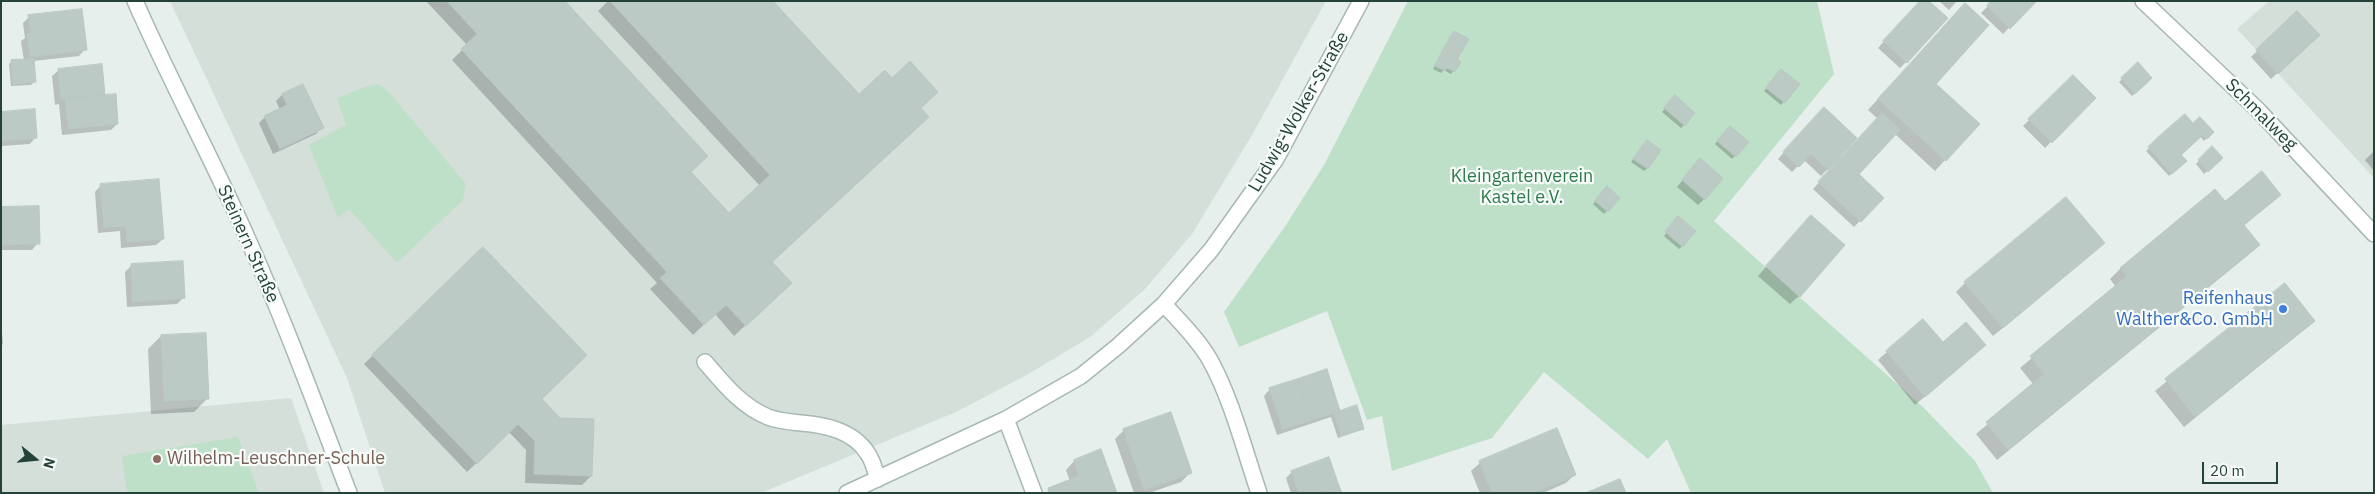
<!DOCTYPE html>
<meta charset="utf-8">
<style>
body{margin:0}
#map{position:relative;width:2375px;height:494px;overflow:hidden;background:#e6efeb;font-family:"IBM Plex Sans",sans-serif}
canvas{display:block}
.frame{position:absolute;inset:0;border:2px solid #24423a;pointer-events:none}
.north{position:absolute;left:10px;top:434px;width:50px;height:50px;-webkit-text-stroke:4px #f7fbf9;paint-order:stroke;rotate:107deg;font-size:14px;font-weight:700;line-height:20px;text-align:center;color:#24423a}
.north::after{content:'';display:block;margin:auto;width:18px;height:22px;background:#24423a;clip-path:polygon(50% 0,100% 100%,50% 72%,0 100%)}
.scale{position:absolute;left:2202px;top:462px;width:76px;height:22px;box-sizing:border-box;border:2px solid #24423a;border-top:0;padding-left:6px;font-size:15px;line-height:18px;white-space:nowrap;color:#24423a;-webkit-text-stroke:4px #f7fbf9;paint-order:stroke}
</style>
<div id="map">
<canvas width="2375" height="494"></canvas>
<div class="frame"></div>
<div class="north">N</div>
<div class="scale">20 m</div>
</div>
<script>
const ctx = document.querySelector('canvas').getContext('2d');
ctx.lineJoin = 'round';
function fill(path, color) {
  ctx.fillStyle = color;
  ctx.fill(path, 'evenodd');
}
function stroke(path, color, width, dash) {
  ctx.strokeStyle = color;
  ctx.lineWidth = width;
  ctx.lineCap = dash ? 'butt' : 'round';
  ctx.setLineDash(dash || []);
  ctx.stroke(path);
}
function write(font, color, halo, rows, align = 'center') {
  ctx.font = font + ' "IBM Plex Sans",sans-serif';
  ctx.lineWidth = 4.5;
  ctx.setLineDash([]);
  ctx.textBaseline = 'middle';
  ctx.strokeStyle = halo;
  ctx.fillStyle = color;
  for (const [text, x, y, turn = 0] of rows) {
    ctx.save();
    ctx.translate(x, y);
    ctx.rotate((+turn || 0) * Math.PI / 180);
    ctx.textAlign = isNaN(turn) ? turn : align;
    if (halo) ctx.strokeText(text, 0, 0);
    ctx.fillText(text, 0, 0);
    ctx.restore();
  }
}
const built = new Path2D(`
 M170 1H1326L1252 135 1192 234 1145 289 1090 337 1025 376 956 412 761 493H385L347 378Z
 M2269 1H2374V178L2237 29Z
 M291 398 324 493H1V425Z`);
const green = new Path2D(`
 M1408 1H1817L1834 74 1714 221 1924 408 1975 461 1993 493H1691L1667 439 1648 459 1544 372 1492 438 1392 471 1382 416 1367 420 1327 311 1239 347 1224 312 1286 225 1324 165Z
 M378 84 388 91 466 184 463 200 397 263 349 209 338 218 309 145 346 125 337 98 365 87Z
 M238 437 259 493H127L122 456Z`);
const shadow = new Path2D(`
 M426 1H563L690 172 729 215 760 186 598 11 608 1H772L771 263 779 294 734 336 715 314 693 335 650 289 657 283 452 60 467 45Z
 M1921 1 1906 62 1900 68 1878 48Z
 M1939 1H1957L1949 10Z
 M1993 1H2035L2003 34 1981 13Z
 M2297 12 2318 35 2271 79 2251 57Z
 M1954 16 1934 84 1945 160 1935 171 1895 134 1857 174 1882 198 1854 227 1813 189 1878 119 1868 110Z
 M29 17 85 49 79 56 33 61 34 82 31 85 11 86 9 64 12 61H24L21 41 25 38 23 23Z
 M1454 32 1456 61 1459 63 1451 74 1444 70 1441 73 1433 69Z
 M2138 64 2150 78 2132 96 2119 82Z
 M59 70 104 96 117 124 111 130 62 135 59 104 55 105 52 76Z
 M1778 73 1798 84 1781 105 1764 91Z
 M2073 76 2094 98 2045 148 2023 126Z
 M303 86 322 127 316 134 273 154 259 123 265 117 280 110 276 101 282 95Z
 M1672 100 1684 125 1681 128 1662 112Z
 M1 113 36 137 30 144 1 146Z
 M1818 115 1856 139 1821 176 1804 160 1792 172 1778 159Z
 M2200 118 2212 132 2204 141 2200 136 2180 155 2185 161 2169 176 2146 151 2163 135 2193 125Z
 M1730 127 1747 142 1732 159 1715 144Z
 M1644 145 1647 168 1644 171 1631 162Z
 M2212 148 2221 158 2204 174 2196 164Z
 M2374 151V171L2365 160Z
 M1694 166 1704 199 1698 205 1677 187Z
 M101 185 163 239 156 245 121 248 120 231 98 233 95 192Z
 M1607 188 1618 198 1604 214 1593 204Z
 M2215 191 2225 202 2280 195 2243 226 2248 255 1997 460 1976 434 2034 385 2020 368 2116 287 2110 279 2120 269Z
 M1 208 38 243 32 250H1Z
 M1675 221 1682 246 1679 249 1664 236Z
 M1802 226 1799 296 1790 304 1758 276Z
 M483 249 540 399 591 476 582 485 525 483 526 450 509 432 467 472 364 364Z
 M2094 252 1993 336 1956 292 1965 283Z
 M131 266 183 298 177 304 127 307 125 272Z
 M2285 284 2314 321 2184 427 2155 391Z
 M1 321 3 344 1 346Z
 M161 336 207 399 194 412 151 414 148 349Z
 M1887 352 1975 354 1915 405 1878 360Z
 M1270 389 1339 410 1363 429 1338 438 1331 417 1277 435 1264 396Z
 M1124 430 1190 473 1181 482 1149 493H1134L1115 439Z
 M1556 430 1575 474 1566 483 1543 493H1480L1471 471 1480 463Z
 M1074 461 1116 493H1045L1070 481 1066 470Z
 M1292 472 1341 493H1291L1286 478Z`);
const building = new Path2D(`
 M447 1H565L708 156 691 172 729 213 770 175 610 1H773L859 94 885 70 892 78 910 61 938 92 921 108 929 117 772 262 792 283 746 326 726 305 704 325 660 278 667 272 461 49 477 34Z
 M1920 1H1929L1948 18 1907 63 1883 41Z
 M1991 1H2037L2010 29 1987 6Z
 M1965 3 1989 25 1936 84 1912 62Z
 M82 9 87 50 30 57 27 34 31 33 28 15Z
 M2297 11 2320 35 2278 74 2256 50Z
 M1454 31 1469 39 1457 60 1442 52Z
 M1442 52 1461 62 1455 72 1447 68 1445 71 1435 66Z
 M34 59 36 82 13 84 11 60Z
 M1912 62 1980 124 1946 161 1878 99Z
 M2138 62 2152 78 2135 94 2121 78Z
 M102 64 105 95 61 99 58 69Z
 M1781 69 1800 84 1785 103 1766 88Z
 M2073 75 2096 98 2052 143 2028 119Z
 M303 84 324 128 280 149 264 116 287 105 282 94Z
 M116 94 118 124 68 129 65 98Z
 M1675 95 1695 113 1685 126 1664 108Z
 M1824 107 1857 138 1828 170 1811 154 1799 167 1783 152Z
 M35 109 37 138 1 141V112Z
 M1882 113 1900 130 1836 199 1818 182Z
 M2185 114 2203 135 2181 155 2162 134Z
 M2200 117 2214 132 2207 139 2193 123Z
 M1730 126 1749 142 1736 157 1717 141Z
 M2162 134 2187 161 2172 174 2148 147Z
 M1647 140 1661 150 1648 169 1633 159Z
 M2212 146 2223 158 2208 172 2198 160Z
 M1700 158 1723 178 1705 200 1682 180Z
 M2262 171 2281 195 2244 225 2260 245 2008 450 1986 422 2044 374 2030 356 2127 276 2120 268 2215 189 2225 201Z
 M1859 174 1884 198 1861 222 1836 199Z
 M159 179 164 239 127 242 126 226 104 227 100 184Z
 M1607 186 1620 198 1608 212 1595 201Z
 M2066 197 2105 243 2003 328 1964 282Z
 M39 206 40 244 1 245V207Z
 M1811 215 1845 245 1800 297 1766 266Z
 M1678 216 1696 231 1683 247 1665 232Z
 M483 247 587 355 542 399 560 418 594 419 592 476 534 474 535 441 518 424 477 464 372 355Z
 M183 261 185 298 132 302 131 264Z
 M2285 283 2315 321 2195 417 2165 379Z
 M1923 319 1943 342 1966 322 1986 345 1925 397 1886 351Z
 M206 333 209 399 164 401 161 335Z
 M1327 369 1340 411 1312 420 1298 379Z
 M1298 379 1312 420 1283 429 1269 388Z
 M1357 405 1364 429 1341 436 1334 413Z
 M1171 412 1192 473 1144 490 1123 429Z
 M1557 428 1576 475 1533 493H1492L1479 461Z
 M1101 449 1117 493H1049L1048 488 1079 476 1074 460Z
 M1329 457 1339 486 1320 493H1299L1291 471Z
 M1620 479 1626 493H1586Z
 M1339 486 1342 493H1320Z`);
const minor = new Path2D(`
 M135 1C171 83 214 162 250 244 286 325 317 409 349 493
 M2143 1 2258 110 2374 234
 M1164 304C1180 322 1198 339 1210 360 1232 400 1244 449 1259 493
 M705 362C723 383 741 406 768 417 778 421 790 422 801 423 826 425 854 431 868 454 873 461 875 471 878 479
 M1006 419 1034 493
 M847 493 1006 419 1081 376 1118 346 1164 304 1211 250 1276 159 1361 1`);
const markers = [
 [2283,309,5,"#3f7fe0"],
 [157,459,5,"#8d6e63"]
];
const streetNames = [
 ["Ludwig-Wolker-Straße",1299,112,-60],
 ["Schmalweg",2261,115,45],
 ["Steinern Straße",248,244,66]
];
const parkNames = [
 ["Kleingartenverein",1522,177],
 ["Kastel e.V.",1522,198]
];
const shopNames = [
 ["Reifenhaus",2273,299],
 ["Walther&Co. GmbH",2273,320]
];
const educationNames = [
 ["Wilhelm-Leuschner-Schule",167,459]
];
fill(built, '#d4dfda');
fill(green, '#bfe0c8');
fill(shadow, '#0003');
fill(building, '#bbcac4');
stroke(building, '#b8c9c2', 1);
stroke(minor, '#a8b8b2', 18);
stroke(minor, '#fff', 15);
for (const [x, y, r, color] of markers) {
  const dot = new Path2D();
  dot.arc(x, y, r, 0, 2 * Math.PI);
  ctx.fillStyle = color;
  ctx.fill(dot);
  stroke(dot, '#f7fbf9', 2);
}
write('18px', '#24423a', '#f7fbf9', streetNames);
write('18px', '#2d7a4b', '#f7fbf9', parkNames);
write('18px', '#366cbe', '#f7fbf9', shopNames, 'right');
write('18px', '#785e54', '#f7fbf9', educationNames, 'left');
</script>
